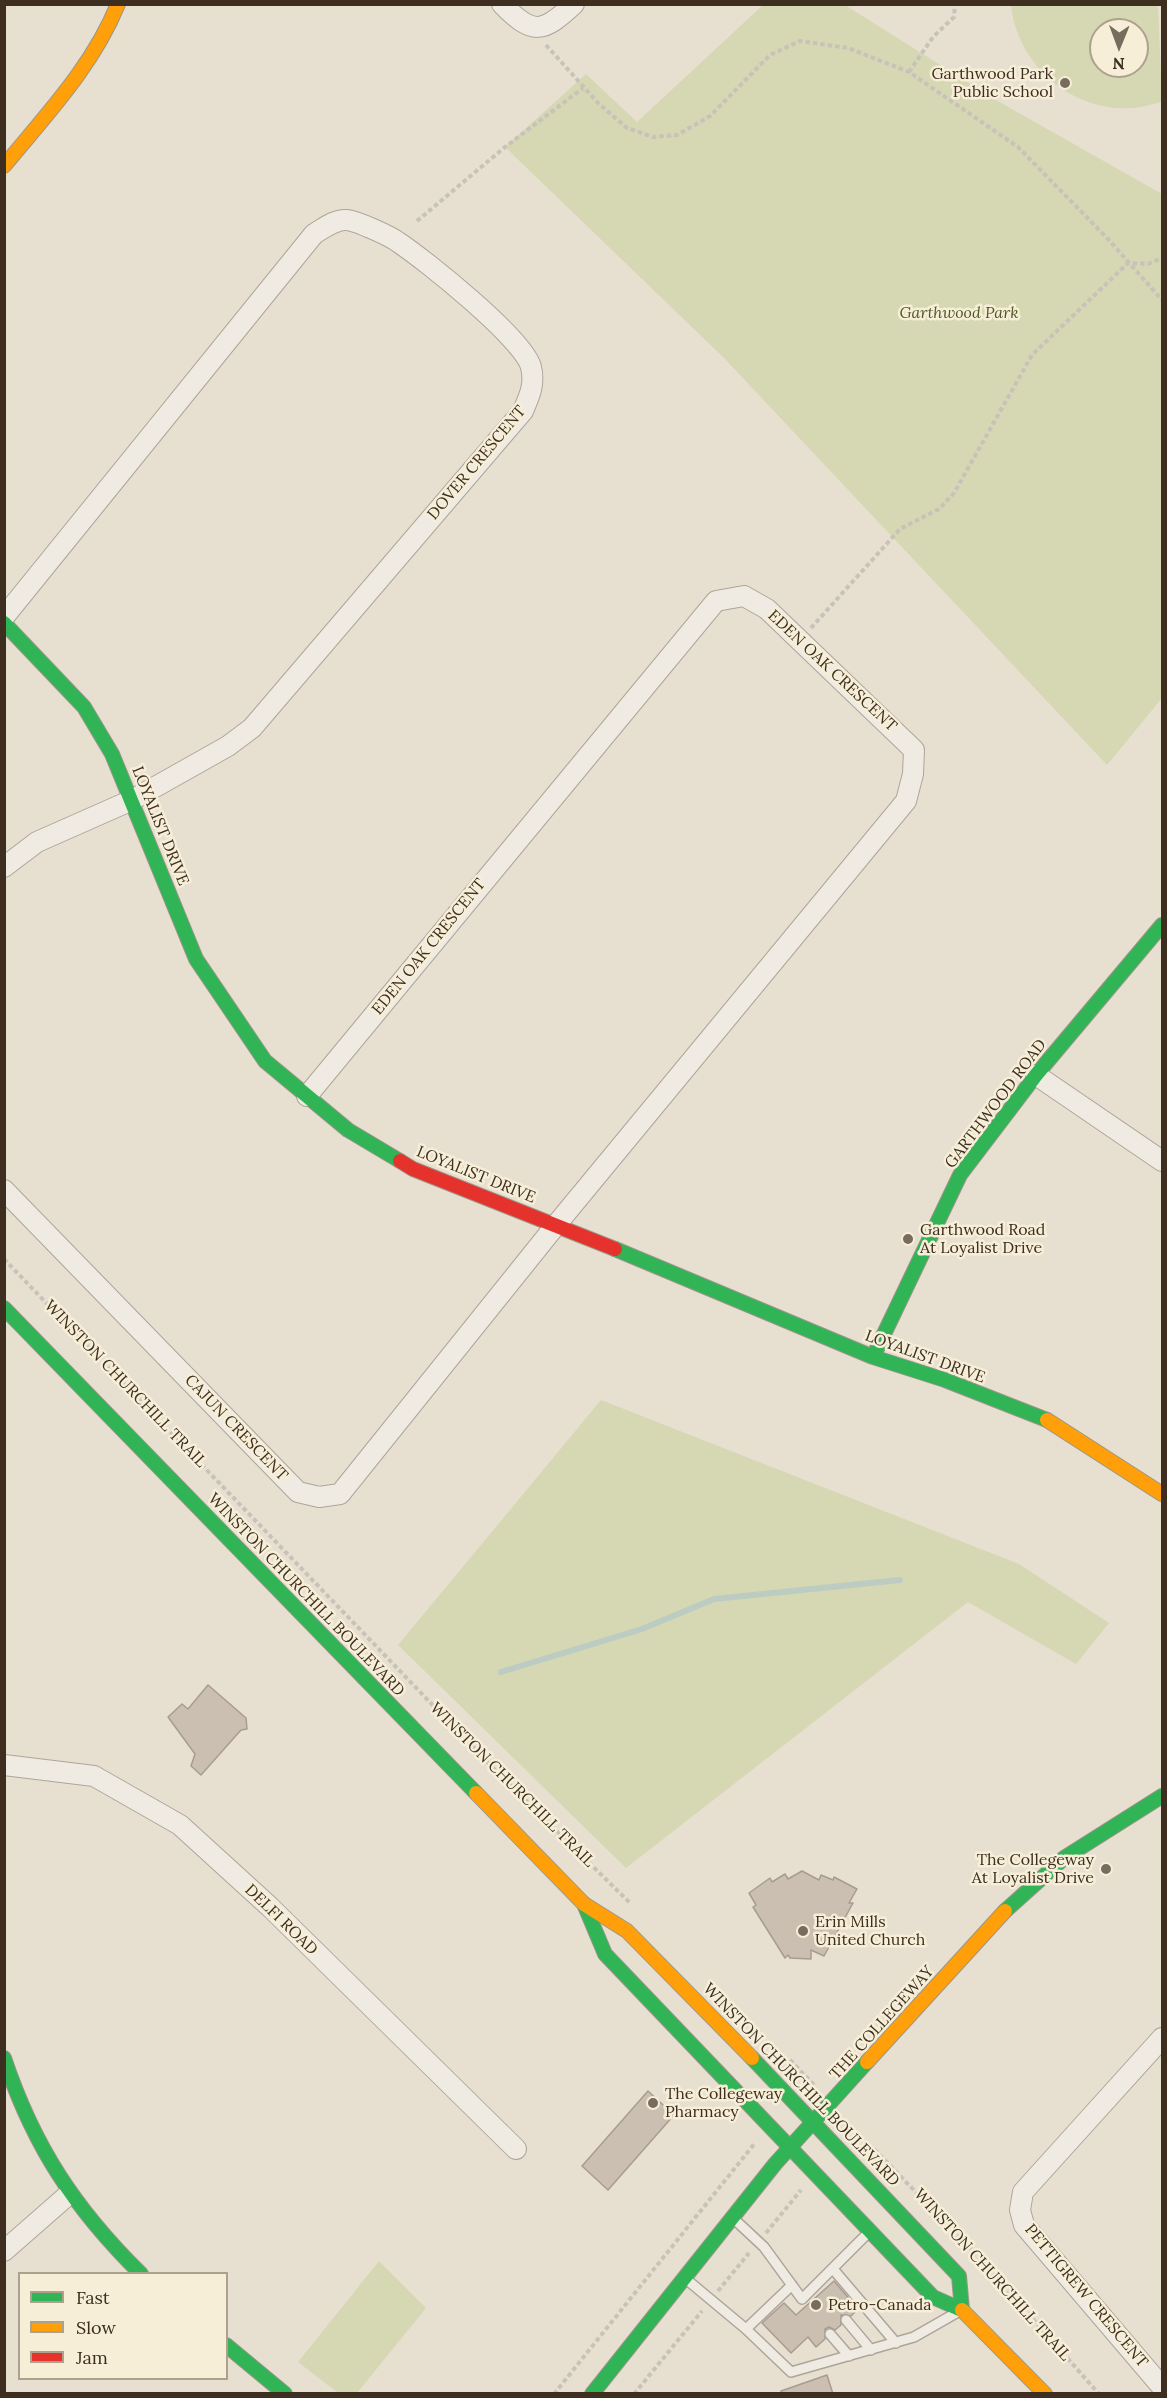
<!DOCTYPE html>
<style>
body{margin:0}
#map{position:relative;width:1167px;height:2398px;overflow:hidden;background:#e7e0d1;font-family:Lora,serif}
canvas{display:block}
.frame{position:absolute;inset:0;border:6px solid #3d2e20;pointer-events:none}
.legend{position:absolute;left:18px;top:2272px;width:210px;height:108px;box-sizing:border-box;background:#f7eed8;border:2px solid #ada18e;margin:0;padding:8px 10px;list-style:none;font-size:18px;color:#3d2e20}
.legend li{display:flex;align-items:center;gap:12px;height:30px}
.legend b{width:30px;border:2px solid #ada18e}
.north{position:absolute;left:1089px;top:18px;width:60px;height:60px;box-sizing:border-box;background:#f7eed8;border:2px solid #ada18e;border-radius:50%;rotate:181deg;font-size:16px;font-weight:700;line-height:24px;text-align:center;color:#3d2e20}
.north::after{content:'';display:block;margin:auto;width:21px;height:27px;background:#786c5e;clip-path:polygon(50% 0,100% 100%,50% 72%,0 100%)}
</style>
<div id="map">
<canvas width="1167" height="2398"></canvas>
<div class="frame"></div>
<ul class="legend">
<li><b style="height:8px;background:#30b455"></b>Fast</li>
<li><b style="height:8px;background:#ff9f0a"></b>Slow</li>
<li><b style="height:8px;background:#e5322d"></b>Jam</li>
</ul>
<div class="north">N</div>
</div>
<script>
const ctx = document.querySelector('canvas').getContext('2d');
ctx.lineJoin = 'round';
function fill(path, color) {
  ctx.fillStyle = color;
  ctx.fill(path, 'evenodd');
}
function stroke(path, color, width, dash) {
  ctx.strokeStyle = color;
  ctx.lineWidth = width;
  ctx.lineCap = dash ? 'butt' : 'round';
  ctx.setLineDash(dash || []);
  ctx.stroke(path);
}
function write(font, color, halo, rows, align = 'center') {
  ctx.font = font + ' Lora,serif';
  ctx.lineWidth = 5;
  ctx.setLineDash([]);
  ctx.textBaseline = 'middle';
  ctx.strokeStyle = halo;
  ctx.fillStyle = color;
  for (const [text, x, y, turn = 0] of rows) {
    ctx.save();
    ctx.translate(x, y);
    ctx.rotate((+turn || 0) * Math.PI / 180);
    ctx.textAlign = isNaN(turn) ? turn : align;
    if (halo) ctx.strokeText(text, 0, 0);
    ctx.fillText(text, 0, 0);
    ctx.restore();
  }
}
const green = new Path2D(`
 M764 4 845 5 996 100 1162 194V698L1107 765 724 358 505 147 586 74 637 122Z
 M1011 4 1158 5 1162 102C1152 104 1141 108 1131 108 1072 112 1016 64 1011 4ZM1101 30H1137V66H1101Z
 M601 1400 1019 1564 1109 1623 1076 1664 968 1602 626 1868 398 1645Z
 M379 2261 426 2308 357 2393H338L298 2362Z`);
const stream = new Path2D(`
 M501 1672 642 1629 714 1599 900 1580`);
const building = new Path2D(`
 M208 1685 246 1718 247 1729 241 1730 201 1775 191 1766 195 1754 168 1717 182 1704 188 1709Z
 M802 1871 819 1880 821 1875 833 1880 834 1877 857 1889 849 1903H853L824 1956 811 1950V1959L790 1958 788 1955 785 1958 753 1907 756 1905 749 1893 770 1878 772 1882 785 1874 788 1879Z
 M648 2091 674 2115 608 2190 582 2166Z
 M834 2281 858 2309 851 2316 841 2315V2325L835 2330 829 2327 825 2329V2339L816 2347 808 2337 791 2353 762 2323 784 2303 796 2315Z
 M827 2375 833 2394H781V2391Z`);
const path = new Path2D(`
 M546 45 598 103 627 128 653 137 677 135 710 116 770 55 800 41 848 48 909 72 1018 147 1109 240 1162 300
 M909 72 933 37 954 17 955 4
 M417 221 505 147 583 88
 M811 628 900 529 939 509 954 493 1032 355 1128 263 1148 264 1162 258
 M4 1259 497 1772 631 1904
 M790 2060 816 2087
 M874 2149 973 2251 1099 2394
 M766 2233 801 2190
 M718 2291 749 2253
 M554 2394 755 2143
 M634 2394 702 2311`);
const lane = new Path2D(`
 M734 2219 764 2247 802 2299 869 2232
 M833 2269 896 2343
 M686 2279 746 2329 791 2372 914 2337 956 2313
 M846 2320 871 2350
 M746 2329 792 2285
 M830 2334 849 2356`);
const street = new Path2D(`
 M502 4C533 36 543 33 574 4
 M4 617 314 234C324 228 335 219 347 220 357 221 390 236 398 242 425 260 524 339 531 367 535 384 530 395 523 411L252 728 228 746 132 800 37 842 4 867
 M1036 1075 1162 1161
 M4 1190 298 1492 319 1497 340 1494 556 1225 906 801 913 774 914 750 767 609 744 596 716 601 307 1096
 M4 1765 94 1776 180 1825 270 1907 516 2149
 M1162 2038 1023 2192 1020 2210 1024 2225 1162 2387
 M4 2251 68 2195`);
const fast = new Path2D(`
 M4 623 84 707 112 754 196 959 265 1061 348 1130 400 1161
 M615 1249 873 1357 945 1380 1047 1420
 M4 1308 476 1793
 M873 1357 960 1175 1036 1075 1162 925
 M584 1904 605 1954 933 2297 962 2310
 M1005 1911 1064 1858 1162 1796
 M4 2058C34 2147 75 2209 141 2274
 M752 2058 959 2276 962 2310
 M226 2345 285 2394
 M592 2394 775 2164 867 2062`);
const slow = new Path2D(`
 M4 166C46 115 93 66 118 4
 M1047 1420 1162 1494
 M476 1793 584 1904 627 1931 752 2058
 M867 2062 1005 1911
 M962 2310 1045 2394`);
const jam = new Path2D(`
 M400 1161 413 1169 615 1249`);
const markers = [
 [1065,83,6,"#786c5e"],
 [908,1239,6,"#786c5e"],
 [1106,1869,6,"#786c5e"],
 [803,1931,6,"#786c5e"],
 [653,2103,6,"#786c5e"],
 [816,2305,6,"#786c5e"]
];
const poiNames = [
 ["Garthwood Park",1053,74,"right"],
 ["Public School",1053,92,"right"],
 ["Garthwood Road",920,1230],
 ["At Loyalist Drive",920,1248],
 ["The Collegeway",1094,1860,"right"],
 ["At Loyalist Drive",1094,1878,"right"],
 ["Erin Mills",815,1922],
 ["United Church",815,1940],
 ["The Collegeway",665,2094],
 ["Pharmacy",665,2112],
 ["Petro-Canada",828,2305]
];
const parkNames = [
 ["Garthwood Park",959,313]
];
const streetNames = [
 ["DOVER CRESCENT",477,463,-50],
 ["EDEN OAK CRESCENT",832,671,43],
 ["LOYALIST DRIVE",160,826,68],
 ["EDEN OAK CRESCENT",429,947,-51],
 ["GARTHWOOD ROAD",996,1104,-53],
 ["LOYALIST DRIVE",476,1175,22],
 ["LOYALIST DRIVE",925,1357,20],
 ["WINSTON CHURCHILL TRAIL",125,1384,46],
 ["CAJUN CRESCENT",236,1428,46],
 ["WINSTON CHURCHILL BOULEVARD",306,1595,46],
 ["WINSTON CHURCHILL TRAIL",512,1785,45],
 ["DELFI ROAD",281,1920,44],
 ["THE COLLEGEWAY",882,2023,-48],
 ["WINSTON CHURCHILL BOULEVARD",801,2085,46],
 ["WINSTON CHURCHILL TRAIL",992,2275,48],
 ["PETTIGREW CRESCENT",1086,2296,50]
];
fill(green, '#d6d7b3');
stroke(stream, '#bcccc2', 6);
fill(building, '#cbbfb2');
stroke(building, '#a89c90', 1.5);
stroke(lane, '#ada599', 12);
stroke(street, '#ada599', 22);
stroke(fast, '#9c958a', 16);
stroke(slow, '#9c958a', 16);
stroke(jam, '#9c958a', 16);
stroke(path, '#c8c2b9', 4, [4.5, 3]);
stroke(lane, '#efebe3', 9);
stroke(street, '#efebe3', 20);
stroke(fast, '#30b455', 14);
stroke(slow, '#ff9f0a', 14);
stroke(jam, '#e5322d', 14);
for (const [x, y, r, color] of markers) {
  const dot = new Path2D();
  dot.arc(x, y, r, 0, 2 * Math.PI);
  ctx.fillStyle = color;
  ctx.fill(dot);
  stroke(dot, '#f7eed8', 2);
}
write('16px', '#3d2e20', '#f7eed8', poiNames, 'left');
write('italic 16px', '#4d5a26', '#f7eed8', parkNames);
write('16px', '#3d2e20', '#f7eed8', streetNames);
</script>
